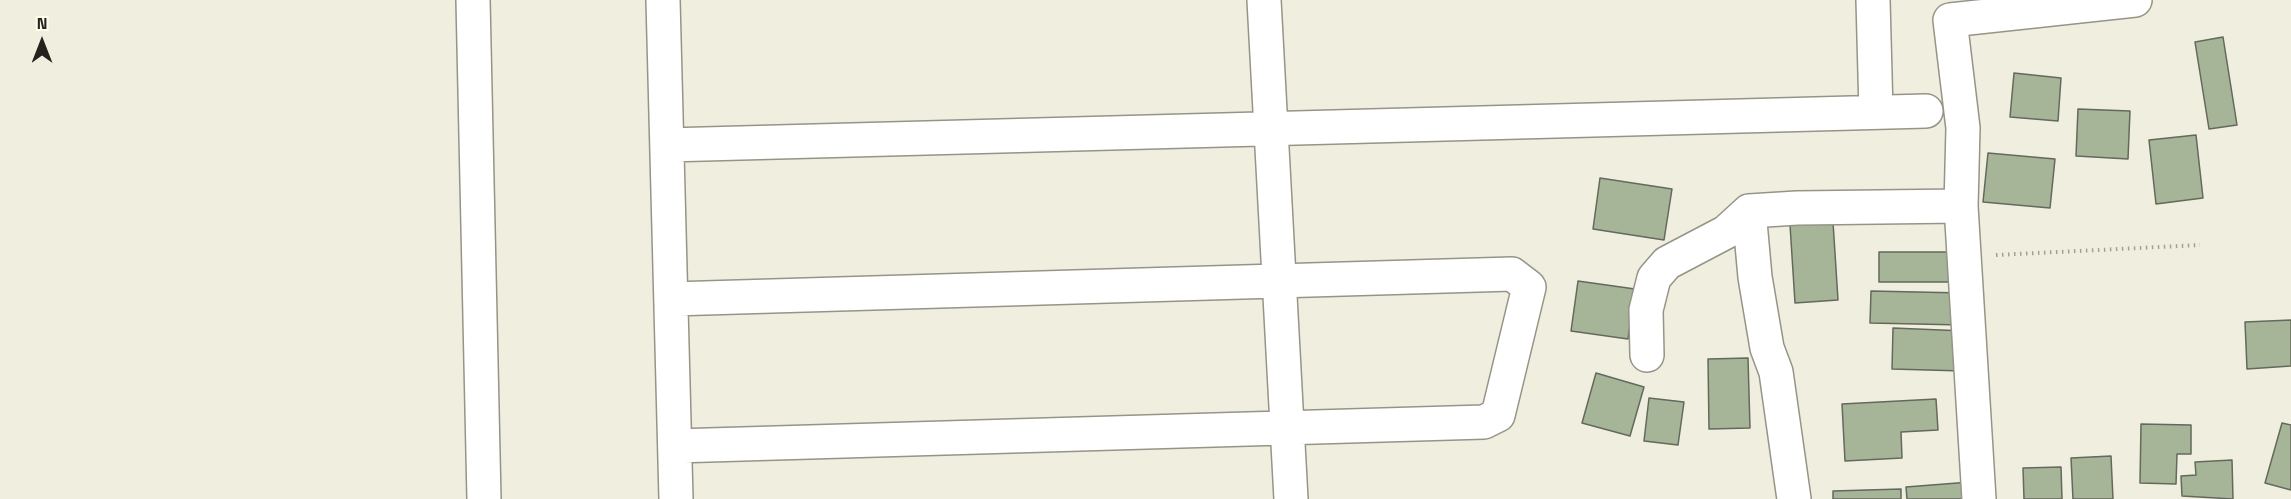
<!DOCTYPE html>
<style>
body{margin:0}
#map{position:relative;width:2291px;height:499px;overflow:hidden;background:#f0efdf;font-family:"Space Grotesk",sans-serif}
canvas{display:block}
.north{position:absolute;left:12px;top:12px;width:60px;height:60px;-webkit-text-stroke:4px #fefcec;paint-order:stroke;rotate:0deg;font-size:16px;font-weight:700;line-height:24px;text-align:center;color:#23221d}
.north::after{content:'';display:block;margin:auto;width:21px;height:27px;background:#23221d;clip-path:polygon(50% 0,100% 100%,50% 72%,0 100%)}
</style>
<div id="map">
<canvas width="2291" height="499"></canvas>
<div class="north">N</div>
</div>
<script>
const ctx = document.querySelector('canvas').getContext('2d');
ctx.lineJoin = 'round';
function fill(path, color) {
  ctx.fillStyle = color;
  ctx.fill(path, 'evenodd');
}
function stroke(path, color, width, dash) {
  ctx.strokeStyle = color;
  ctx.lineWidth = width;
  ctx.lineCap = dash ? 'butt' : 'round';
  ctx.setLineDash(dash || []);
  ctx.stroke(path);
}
const building = new Path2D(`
 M2223 37 2237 125 2209 129 2195 42Z
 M2014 73 2061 78 2058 121 2010 117Z
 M2078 109 2130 111 2128 159 2076 156Z
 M2196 135 2203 198 2156 204 2149 140Z
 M1988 153 2055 159 2050 208 1983 202Z
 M1600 178 1672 189 1664 240 1593 229Z
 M1833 222 1838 300 1795 303 1790 225Z
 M1879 252H1957V282H1879Z
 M1578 281 1635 289 1628 339 1571 331Z
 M1871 291 1963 293 1962 325 1870 323Z
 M2291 320V366L2247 369 2245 322Z
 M1893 328 1965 331 1963 371 1892 369Z
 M1748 358 1750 428 1709 429 1708 359Z
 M1596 373 1644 387 1630 436 1582 423Z
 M1649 398 1684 402 1678 445 1644 441Z
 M1936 399 1938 430 1901 432 1902 458 1845 461 1842 404Z
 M2282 423 2291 425V490L2265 483Z
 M2141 424 2191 425V454H2177L2176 484 2140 483Z
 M2111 456 2113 499H2073L2071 458Z
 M2232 460 2233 499 2182 496 2181 476 2196 475 2195 462Z
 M2061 467 2062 499H2024L2023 468Z
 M1970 482 1971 499H1907L1906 487Z
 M1901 489V499H1833V491Z`);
const path = new Path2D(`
 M1996 255 2200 245`);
const minor = new Path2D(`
 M473 0 484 499
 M663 0 676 499
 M1264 0 1291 499
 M1873 0 1876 112
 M667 145 1926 111
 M1749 211 1755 277 1767 348 1776 372 1794 499
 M671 299 1512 274 1529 287 1498 415 1484 422 675 446
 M1647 355 1646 310 1654 278 1667 263 1726 232 1749 211 1797 208 1961 206
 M1979 499 1961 206 1963 128 1950 20 2135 0`);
fill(building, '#a6b497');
stroke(building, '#63695c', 1.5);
stroke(minor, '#969486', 36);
stroke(path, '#a1a094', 4, [1.5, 4.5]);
stroke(minor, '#fff', 33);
</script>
